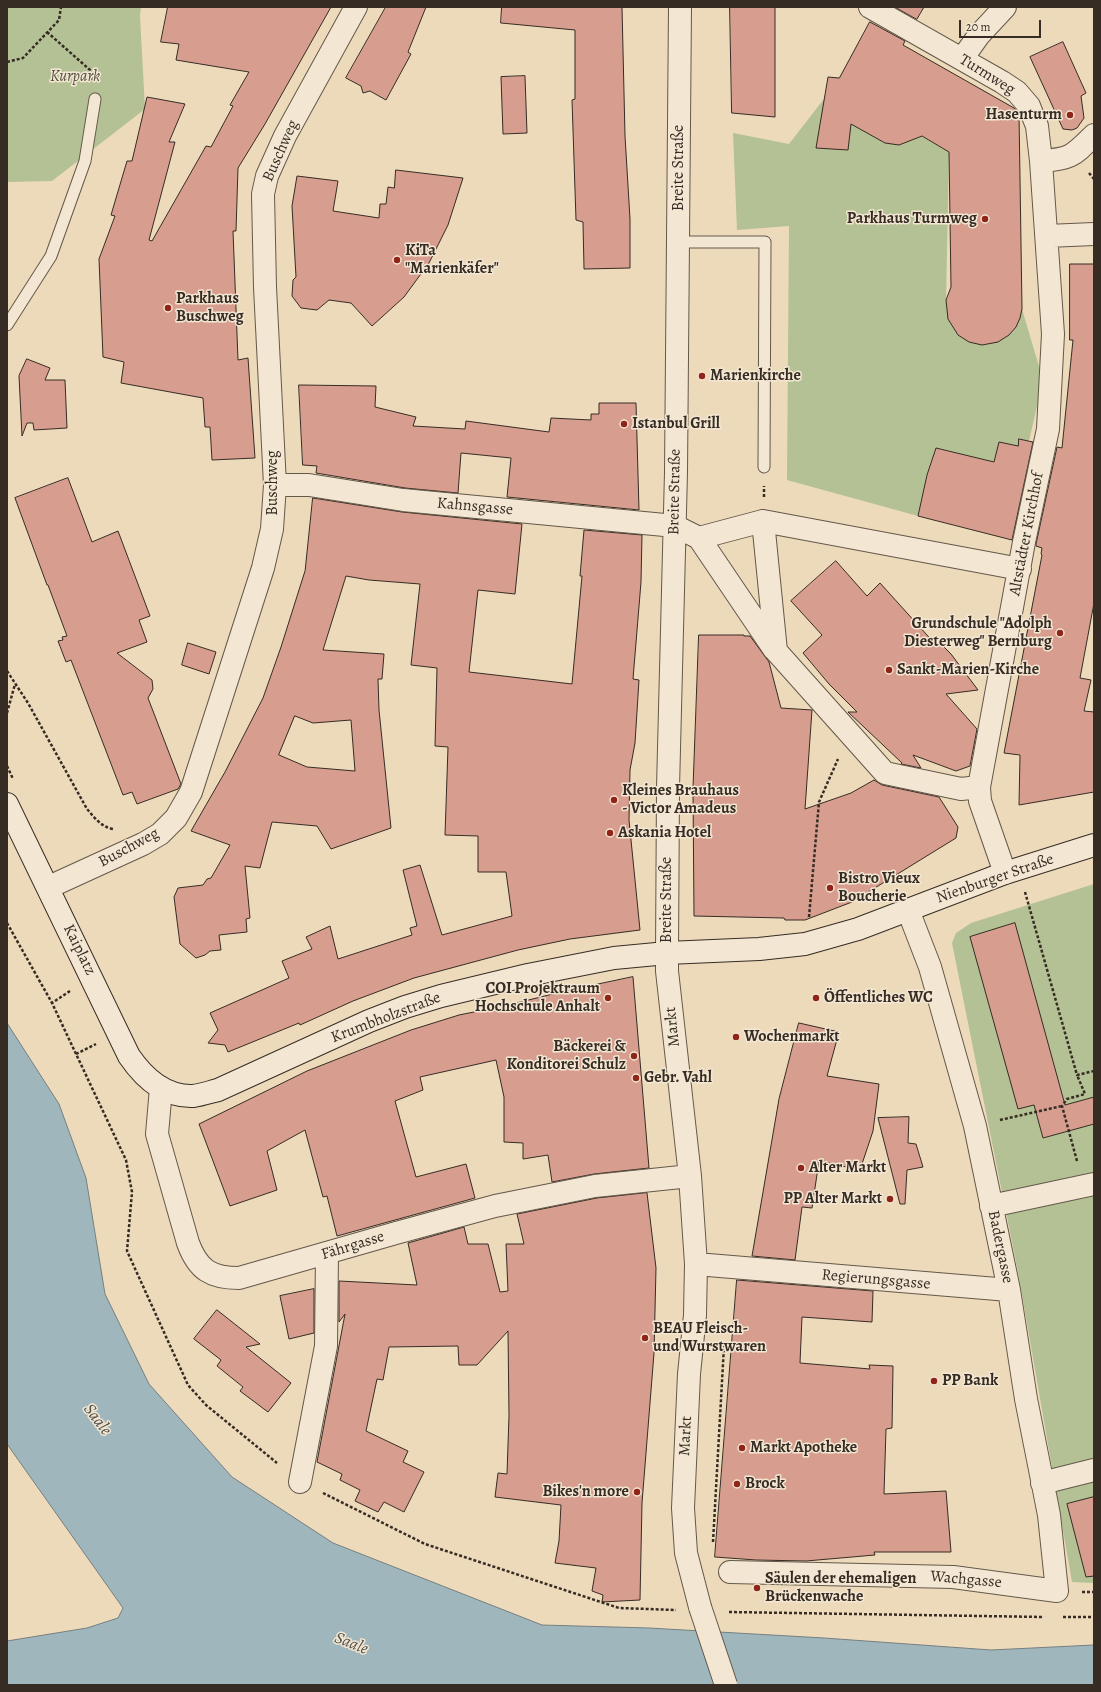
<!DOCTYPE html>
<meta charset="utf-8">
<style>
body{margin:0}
#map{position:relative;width:1101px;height:1692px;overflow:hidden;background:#eddabb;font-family:Alegreya,serif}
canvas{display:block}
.frame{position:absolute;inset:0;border:8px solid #362c24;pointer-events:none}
.scale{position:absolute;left:959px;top:20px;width:82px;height:18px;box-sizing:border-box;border:2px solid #362c24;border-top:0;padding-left:5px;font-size:12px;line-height:14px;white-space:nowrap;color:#362c24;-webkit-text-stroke:3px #f3e7d3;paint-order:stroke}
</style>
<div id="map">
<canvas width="1101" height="1692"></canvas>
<div class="frame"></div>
<div class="scale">20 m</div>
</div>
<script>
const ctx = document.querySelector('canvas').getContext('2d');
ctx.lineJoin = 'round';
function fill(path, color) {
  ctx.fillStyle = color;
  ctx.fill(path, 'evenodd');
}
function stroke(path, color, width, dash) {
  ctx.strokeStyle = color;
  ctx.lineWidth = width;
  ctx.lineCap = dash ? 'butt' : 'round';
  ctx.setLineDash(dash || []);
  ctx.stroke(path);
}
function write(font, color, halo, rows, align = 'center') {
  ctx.font = font + ' Alegreya,serif';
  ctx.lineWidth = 3;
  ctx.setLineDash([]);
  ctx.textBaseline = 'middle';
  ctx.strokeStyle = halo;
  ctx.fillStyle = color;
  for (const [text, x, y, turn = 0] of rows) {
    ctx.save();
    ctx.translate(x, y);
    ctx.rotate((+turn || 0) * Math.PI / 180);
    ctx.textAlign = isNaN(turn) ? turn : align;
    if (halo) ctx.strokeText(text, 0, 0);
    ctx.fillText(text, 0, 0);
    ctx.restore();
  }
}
const green = new Path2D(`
 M7 7H141L140 16 145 109 52 181 7 182Z
 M834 86 949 152 946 300 1022 309 1043 380 1029 441 1019 439 1018 446 989 486 951 481 958 453 936 448 927 475 918 516 787 480 789 226 737 230 733 133 789 144Z
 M1094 884V1583L1072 1582 1018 1272 952 943 956 933 971 923Z`);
const water = new Path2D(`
 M7 1023 59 1104 86 1178 105 1294 149 1384 232 1477 333 1543 542 1625 649 1628 824 1638 991 1650 1094 1645V1685H7V1641L87 1628 118 1618 123 1608 7 1444Z`);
const building = new Path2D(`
 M168 7H331L265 124 238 168 236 231H233L238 360 248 358 255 458 212 460 210 427H205L203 398 121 383 124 362 103 357 99 259 115 216 111 215 127 161H132L147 97 185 104 169 142H175L149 240 152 241 206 146 211 147 233 106 230 105 249 72 176 60 179 44 161 42Z
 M386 7H426L408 52 411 54 386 100 370 91 363 93 361 86 346 78Z
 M502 7H622L625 136 630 219V268L584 269 583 222 576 220 572 100 575 99V30L501 23Z
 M730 7H775V117L732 113Z
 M895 7H924L917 19Z
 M870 22 905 41 903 45 1014 108 1019 114 1022 309 1020 318 1016 327 1009 335 998 342 982 345 969 342 958 335 948 319 946 300 951 287 949 152 922 136 899 145 885 143 851 124 848 150 816 148 828 77 839 78Z
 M1063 42 1086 93 1081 96 1084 118 1077 128 1072 130 1063 129 1030 57Z
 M525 76 527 133 503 134 501 77Z
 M396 170 463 178 448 225 429 263 404 297 372 326 351 303 329 300 317 310 301 308 292 296 293 280 296 277 292 206 297 176 338 181 333 211 379 218 380 204H386L388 187 394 188Z
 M1070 264H1094V603L1080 678 1091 680 1084 711 1094 712V792L1019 805 1020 755 1004 753 1042 555 1041 554 1042 548 1036 546V544L1057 447 1062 448 1073 340H1070Z
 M27 359 50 368 45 380H65L67 428 34 430 33 423H27L22 436 19 376Z
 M299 385 376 386 375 407 416 417 413 426 465 429 466 421 549 432 551 418 591 420V414H599V403H636L639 510 507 497 511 458 461 453 458 493 405 488 316 473 317 466 303 465Z
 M1019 439 1033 442 1012 540 918 516 927 475 936 448 994 462 999 442 1018 446Z
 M68 478 92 542 118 531 150 616 139 620 147 642 117 653 152 680 153 689 148 698 181 784 178 789 137 804 132 792 123 795 71 660 66 662 58 641 63 640 62 637 67 636 48 585H47L15 498Z
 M313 498 402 512 522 524 515 594 478 590 469 672 572 684 582 576H580L584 530 642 535 641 582 633 679 639 680 635 743 630 770 629 820 640 930 570 939 518 950 414 978 353 1001 300 1025 299 1023 228 1052 225 1045 208 1043 218 1030 210 1013 289 978 282 961 312 949 306 937 330 926 338 959 412 935 410 928 417 926 403 870 420 865 442 935 512 916 506 872H478V836L445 835 448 747 435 746 437 668 411 665 420 584 369 580 346 576 323 650 384 654 382 679H378L379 710 391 828 331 849 317 826 272 822 260 868 245 866 250 918 246 919 247 932 219 935 221 950 210 951 205 955 196 958 180 944 174 897 178 888 203 885 207 879 211 878 230 845 191 831 225 772 263 698 281 647 305 571ZM295 716 313 723 351 720 355 771 307 767 279 755Z
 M836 561 867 596 880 583 936 645 939 642 951 654 978 690 946 694 977 729 970 766 956 771 913 755 921 768 901 764 902 763 848 712H857L829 684 803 653 822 635 791 601Z
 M699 635H744V636H750L769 662 781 708 812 710 805 809 851 793 874 780 882 785 939 797 958 827 956 838 852 902 805 920H785L784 918 694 916 693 789Z
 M188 643 216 652 209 674 182 665Z
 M1015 923 1065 1105 1094 1097V1124L1043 1138 1034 1105 1018 1109 970 937Z
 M633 977 649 1168 594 1174 552 1182 548 1155 523 1159V1143L504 1142V1097L496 1060 420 1077 423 1090 395 1101 416 1177 466 1164 475 1198 337 1236 327 1196 323 1197 305 1130 267 1151 277 1190 230 1206 199 1124 307 1071 411 1030 459 1015 504 1006 565 991Z
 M799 1023 839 1032 827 1076 879 1084 873 1131 860 1170 819 1161 812 1208 802 1207 795 1260 752 1256 779 1099Z
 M909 1117 908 1143 916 1144 923 1167 907 1170 905 1204H900L878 1118Z
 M647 1193 656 1268 654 1353 642 1503 640 1600 602 1602 603 1595 592 1591 596 1568 555 1563 559 1541 561 1505 495 1497 498 1473 507 1474 509 1416 508 1331 477 1365H459L458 1346 389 1347 383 1380 377 1379 366 1431 408 1451 403 1462 424 1472 404 1512 384 1502 378 1512 355 1501 360 1490 340 1480 342 1474 317 1462 345 1314 339 1322V1281L417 1285 408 1243 464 1227 468 1244H488L500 1292 508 1291 506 1244H524L517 1214 597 1198Z
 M737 1280 873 1291 872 1322 802 1317 800 1363 870 1369 869 1365 893 1366 892 1428 886 1429 884 1494 946 1491 951 1552H874L875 1555 806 1561 756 1560 715 1557Z
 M314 1289V1333L289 1339 280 1296Z
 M217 1310 260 1344 246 1347 291 1383 268 1412 240 1391 243 1387 217 1366 221 1360 194 1339Z
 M1094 1497V1576L1086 1577 1067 1504Z`);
const path = new Path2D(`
 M47 32 90 70 92 80
 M7 62 23 58 59 20 61 7
 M1089 173 1094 179
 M764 497V486
 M7 671 28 703 87 809C94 817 101 827 113 829
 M7 713 15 684
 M7 766 13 779
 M1025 892 1077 1075 1094 1071
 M809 917 819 802 838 759
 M7 923 52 1003
 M70 991 52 1003 126 1160 132 1192 127 1251 188 1385 206 1405 277 1463
 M76 1054 96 1044
 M1000 1120 1062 1106
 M1077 1161 1062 1106 1067 1099 1085 1094 1077 1075
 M323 1493 425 1544 619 1608 676 1610
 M713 1542 724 1346H717
 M1082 1592H1094
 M729 1612 1044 1617
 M1063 1617H1094`);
const lane = new Path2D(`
 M678 242H765L764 467
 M7 325 51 256 85 161 95 99`);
const street = new Path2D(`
 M680 7 676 472 668 788 667 953V971L690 1176 696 1264 695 1315 689 1374 683 1508 686 1553 700 1607
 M870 7 1002 82 1017 92 1029 106 1037 126 1041 161 1053 334 1048 429 1024 542 979 787 980 801 1005 873
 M962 59 979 35 1005 7
 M1041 161C1071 159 1073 156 1094 135
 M1047 236 1094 234
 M275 485H309L403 500 675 526 699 538 774 649
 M699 538 763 521
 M979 787 961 789 885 773 776 651 763 521 1020 569
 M49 887 143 844 160 834 176 818 191 792 263 568 272 529 275 485 265 287 263 194 267 176 285 136 356 7
 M161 1088 157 1134 188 1243C198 1270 211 1278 239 1278L396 1233 495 1206 595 1186 690 1176
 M991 1206 1094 1184
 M696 1264 1009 1290
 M300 1482 326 1346 327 1254
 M1042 1483 1094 1470
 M730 1572 953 1577 1057 1591 1049 1515 1026 1399 1009 1290 975 1126 930 967 908 910`);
const secondary = new Path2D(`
 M7 804 129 1056C144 1078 164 1097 193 1096 201 1095 210 1092 218 1090L369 1021 405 1007 441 996 528 975 614 958 667 953 759 949 805 944 858 929 1005 873 1094 845`);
const streetBridge = new Path2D(`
 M700 1607 726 1685`);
const markers = [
 [1070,115,4,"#8f2418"],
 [985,219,4,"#8f2418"],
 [397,260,4,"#8f2418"],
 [168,308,4,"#8f2418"],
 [702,376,4,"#8f2418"],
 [624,424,4,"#8f2418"],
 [1060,633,4,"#8f2418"],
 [889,670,4,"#8f2418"],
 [614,800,4,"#8f2418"],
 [610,833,4,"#8f2418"],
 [830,888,4,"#8f2418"],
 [608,998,4,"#8f2418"],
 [816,998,4,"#8f2418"],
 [736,1037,4,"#8f2418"],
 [634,1056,4,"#8f2418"],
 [636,1078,4,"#8f2418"],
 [801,1168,4,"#8f2418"],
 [890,1199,4,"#8f2418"],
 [645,1338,4,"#8f2418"],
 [934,1381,4,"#8f2418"],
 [742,1448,4,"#8f2418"],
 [737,1484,4,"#8f2418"],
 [637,1492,4,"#8f2418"],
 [757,1588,4,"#8f2418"]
];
const streetNames = [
 ["Turmweg",987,75,32],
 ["Buschweg",281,151,-66],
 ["Breite Straße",679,168,-90],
 ["Buschweg",273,483,-90],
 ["Breite Straße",675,492,-89],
 ["Kahnsgasse",475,507,5],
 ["Altstädter Kirchhof",1027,534,-79],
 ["Buschweg",129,848,-28],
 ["Nienburger Straße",995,879,-19],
 ["Breite Straße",667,900,-90],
 ["Kaiplatz",79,950,64],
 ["Krumbholzstraße",386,1018,-21],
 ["Markt",673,1027,-96],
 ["Fährgasse",353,1246,-17],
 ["Badergasse",1000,1247,78],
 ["Regierungsgasse",876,1280,5],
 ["Markt",686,1436,-87],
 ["Wachgasse",966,1580,5]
];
const parkNames = [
 ["Kurpark",75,77]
];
const poiNames = [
 ["Hasenturm",1062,115,"right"],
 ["Parkhaus Turmweg",977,219,"right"],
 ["KiTa",405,251],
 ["\"Marienkäfer\"",405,269],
 ["Parkhaus",176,299],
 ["Buschweg",176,317],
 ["Marienkirche",710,376],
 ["Istanbul Grill",632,424],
 ["Grundschule \"Adolph",1052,624,"right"],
 ["Diesterweg\" Bernburg",1052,642,"right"],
 ["Sankt-Marien-Kirche",897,670],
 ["Kleines Brauhaus",622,791],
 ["- Victor Amadeus",622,809],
 ["Askania Hotel",618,833],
 ["Bistro Vieux",838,879],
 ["Boucherie",838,897],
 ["COI Projektraum",600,989,"right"],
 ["Hochschule Anhalt",600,1007,"right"],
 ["Öffentliches WC",824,998],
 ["Wochenmarkt",744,1037],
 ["Bäckerei &",626,1047,"right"],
 ["Konditorei Schulz",626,1065,"right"],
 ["Gebr. Vahl",644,1078],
 ["Alter Markt",809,1168],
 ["PP Alter Markt",882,1199,"right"],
 ["BEAU Fleisch-",653,1329],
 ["und Wurstwaren",653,1347],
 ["PP Bank",942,1381],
 ["Markt Apotheke",750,1448],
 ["Brock",745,1484],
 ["Bikes'n more",629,1492,"right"],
 ["Säulen der ehemaligen",765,1579],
 ["Brückenwache",765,1597]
];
const waterNames = [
 ["Saale",97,1420,53],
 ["Saale",351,1644,22]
];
fill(green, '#b3c194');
fill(water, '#9fb7bc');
stroke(water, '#757f7f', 1);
fill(building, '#d79d8e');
stroke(building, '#362c24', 1);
stroke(lane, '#64584a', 13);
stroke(street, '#64584a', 24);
stroke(secondary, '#362c24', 24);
stroke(path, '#362c24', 2.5, [3, 2]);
stroke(lane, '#f3e7d3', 11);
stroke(street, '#f3e7d3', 22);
stroke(secondary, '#f3e7d3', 22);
stroke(streetBridge, '#64584a', 24, []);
stroke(streetBridge, '#f3e7d3', 22);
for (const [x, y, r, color] of markers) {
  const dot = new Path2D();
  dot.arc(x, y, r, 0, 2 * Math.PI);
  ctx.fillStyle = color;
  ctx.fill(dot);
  stroke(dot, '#f3e7d3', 1.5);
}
write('16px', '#362c24', '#f3e7d3', streetNames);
write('italic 16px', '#555140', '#f3e7d3', parkNames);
write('bold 16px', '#362c24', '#f3e7d3', poiNames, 'left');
write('italic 17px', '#504f4a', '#f3e7d3', waterNames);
</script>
